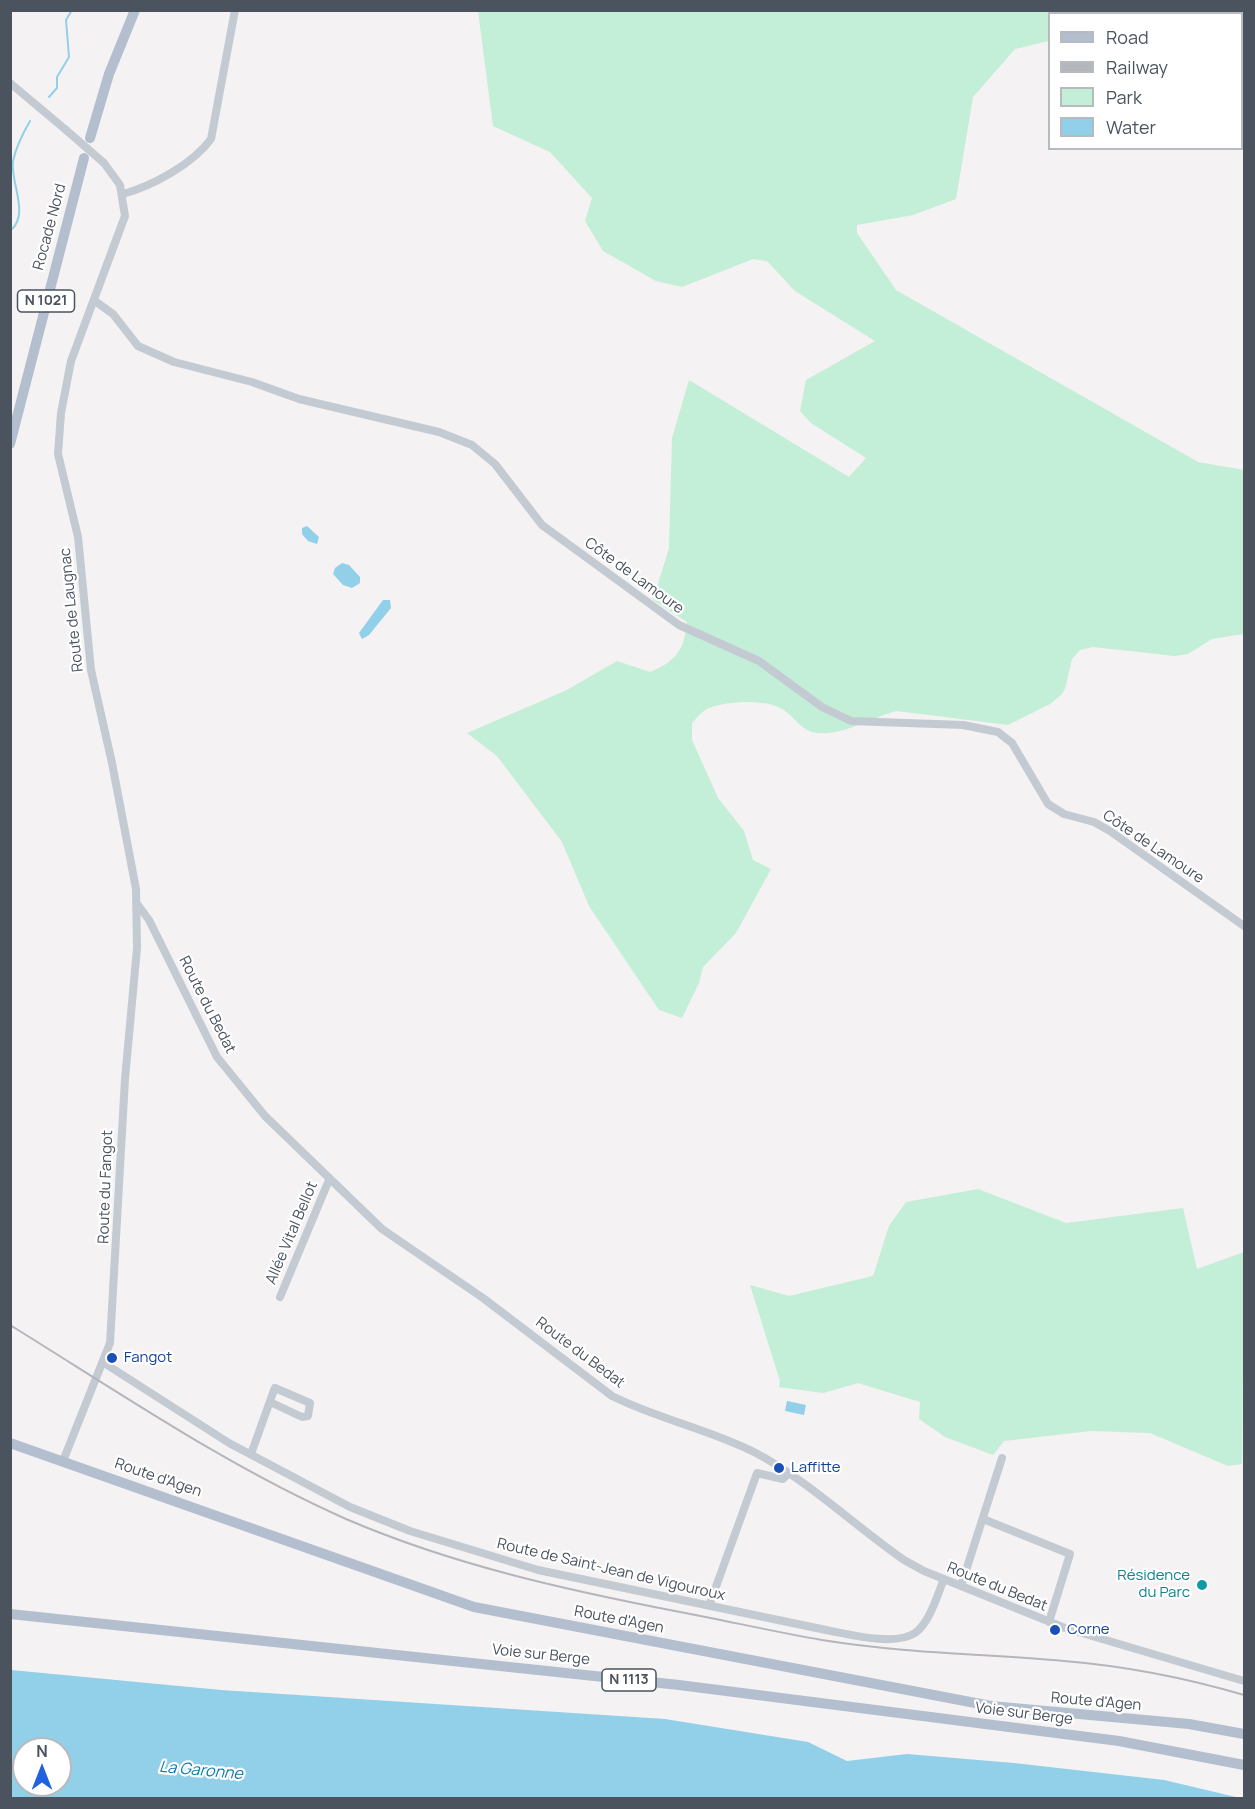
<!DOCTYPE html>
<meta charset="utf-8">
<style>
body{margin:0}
#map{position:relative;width:1255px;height:1809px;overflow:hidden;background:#f4f2f2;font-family:Manrope,sans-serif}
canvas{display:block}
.frame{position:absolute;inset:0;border:12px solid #4a535e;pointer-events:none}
.legend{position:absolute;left:1048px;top:12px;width:195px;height:138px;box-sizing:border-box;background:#fff;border:2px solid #b7babf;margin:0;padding:8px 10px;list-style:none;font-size:18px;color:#4a535e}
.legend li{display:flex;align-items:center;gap:12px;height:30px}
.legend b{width:30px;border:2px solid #b7babf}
.north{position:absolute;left:12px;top:1737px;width:60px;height:60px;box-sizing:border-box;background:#fff;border:2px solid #b7babf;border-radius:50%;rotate:0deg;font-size:16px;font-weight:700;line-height:24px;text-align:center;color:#4a535e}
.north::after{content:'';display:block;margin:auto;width:21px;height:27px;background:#2061df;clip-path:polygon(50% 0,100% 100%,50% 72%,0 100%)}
</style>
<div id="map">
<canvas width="1255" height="1809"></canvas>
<div class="frame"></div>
<ul class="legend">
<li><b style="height:8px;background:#b3becf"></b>Road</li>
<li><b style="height:8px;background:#b4b6bb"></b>Railway</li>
<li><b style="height:16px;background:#c3eed8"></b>Park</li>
<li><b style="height:16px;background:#92cfe9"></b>Water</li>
</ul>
<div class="north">N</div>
</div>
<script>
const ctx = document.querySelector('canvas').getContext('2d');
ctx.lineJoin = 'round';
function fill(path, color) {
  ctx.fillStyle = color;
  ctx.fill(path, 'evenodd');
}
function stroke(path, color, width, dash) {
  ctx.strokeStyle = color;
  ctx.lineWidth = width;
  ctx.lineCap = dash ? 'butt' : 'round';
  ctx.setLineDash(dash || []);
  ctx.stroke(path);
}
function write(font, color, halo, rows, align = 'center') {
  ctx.font = font + ' Manrope,sans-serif';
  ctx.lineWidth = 4.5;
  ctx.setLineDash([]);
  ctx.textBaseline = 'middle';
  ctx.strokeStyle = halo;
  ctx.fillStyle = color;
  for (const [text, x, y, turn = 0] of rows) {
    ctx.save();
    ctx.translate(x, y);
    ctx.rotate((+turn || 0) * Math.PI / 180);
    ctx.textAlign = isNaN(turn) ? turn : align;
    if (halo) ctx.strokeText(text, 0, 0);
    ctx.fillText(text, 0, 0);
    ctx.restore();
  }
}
const green = new Path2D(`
 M478 11H1146L1140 14H1050L1049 41 1015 49 973 97 956 199 913 215 857 225V233L896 290 1198 462 1244 470V634L1212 639 1188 654 1175 656 1093 647 1080 650 1072 659 1065 689 1061 695 1050 704 1008 725 897 711C871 717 838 739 812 732 799 728 793 715 782 709 764 699 729 701 709 708 703 710 697 718 692 723V740L718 798 744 831 753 860 771 869 736 933 703 967 699 983 682 1018 659 1010 589 906 562 842 497 756 467 733 567 690 617 661 650 672C676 661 684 651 687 622L653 600 669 548 672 438 689 380 849 477 866 458 811 423 800 411 806 380 875 341 795 291 767 261 753 259 682 287 656 281 603 251 585 221 592 198 550 152 493 126Z
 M978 1189 1066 1223 1183 1208 1197 1269 1244 1252 1242 1464 1228 1466 1150 1433 1091 1431 1004 1441 993 1455 945 1437 919 1419 920 1402 858 1383 823 1393 779 1387 780 1381 750 1285 789 1296 873 1276 889 1226 906 1202Z`);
const water = new Path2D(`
 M307 526 319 537 317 544 308 541 302 534V528Z
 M342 563 349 565 360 577V583L352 588 343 585 333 574 335 568Z
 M383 600H390L391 608 369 635 362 639 359 633Z
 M787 1401 806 1405 804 1415 785 1411Z
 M11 1670 221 1690 665 1719 808 1742 847 1761 907 1754 1014 1763 1164 1780 1240 1798H11ZM24 1749H60V1785H24Z`);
const stream = new Path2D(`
 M49 97 57 88V77L69 57 66 20 72 10
 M11 230C30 214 10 182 13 161 16 147 23 133 30 121`);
const minor = new Path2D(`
 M10 83 66 130
 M123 194C152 186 193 164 211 139L235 10
 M95 301 113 314 138 346 174 362 252 382 299 399 439 432 472 445 495 464 542 525 679 625 759 661 822 707 851 721 963 725 998 732 1012 743 1048 804 1064 814 1094 822 1110 831 1244 926
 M138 905 149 920 217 1057 265 1116 382 1229 483 1298 612 1396C658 1419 708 1429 754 1452 806 1479 855 1526 904 1560L924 1571 1065 1628 1244 1681
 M280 1297 329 1180
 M104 1363 229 1443 350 1507 410 1531 538 1570 831 1631C852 1635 895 1646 915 1633 930 1622 937 1596 944 1579
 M251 1454 274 1390 275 1388 310 1403 308 1416 302 1417 270 1402
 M63 1461 110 1343 125 1079 137 948 136 889 112 763 91 670 78 537 58 454 61 413 71 361 125 216 120 185 104 163
 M983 1519 1070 1554 1049 1622
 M961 1586 1002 1458
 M709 1606 757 1473 783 1479 788 1474`);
const major = new Path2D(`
 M90 138 109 74 135 10
 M10 444 84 158
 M10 1443 474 1607 991 1706 1189 1724 1244 1734
 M10 1614 679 1685 1119 1741 1244 1765`);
const rail = new Path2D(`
 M10 1325C120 1393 228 1467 346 1519 453 1565 566 1590 680 1612 728 1621 775 1632 822 1640 902 1653 983 1654 1064 1661 1125 1666 1186 1678 1244 1695`);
const minorBridge = new Path2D(`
 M66 130 104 163`);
const markers = [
 [112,1358,6,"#1a4fb4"],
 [779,1468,6,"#1a4fb4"],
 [1202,1585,6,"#0f9aa8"],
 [1055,1630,6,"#1a4fb4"]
];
const shields = [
 [46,301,57],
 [629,1680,54]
];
const shieldNames = [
 ["N 1021",46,301],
 ["N 1113",629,1680]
];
const streetNames = [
 ["Rocade Nord",50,227,-75],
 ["Côte de Lamoure",634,576,36],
 ["Route de Laugnac",72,610,-96],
 ["Côte de Lamoure",1153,847,34],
 ["Route du Bedat",207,1005,63],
 ["Route du Fangot",106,1187,-88],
 ["Allée Vital Bellot",292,1233,-67],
 ["Route du Bedat",580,1353,37],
 ["Route d'Agen",158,1478,19],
 ["Route de Saint-Jean de Vigouroux",611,1570,13],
 ["Route du Bedat",997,1587,22],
 ["Route d'Agen",619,1620,11],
 ["Voie sur Berge",541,1655,6],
 ["Route d'Agen",1096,1702,5],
 ["Voie sur Berge",1024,1714,7]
];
const transitNames = [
 ["Fangot",124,1358],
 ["Laffitte",791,1468],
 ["Corne",1067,1630]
];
const cultureNames = [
 ["Résidence",1190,1576],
 ["du Parc",1190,1593]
];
const waterNames = [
 ["La Garonne",201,1771,5]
];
fill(green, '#c3eed8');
fill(water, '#92cfe9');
stroke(stream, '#92cfe9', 2);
stroke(minor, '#c3cad2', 8);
stroke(major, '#b3becf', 10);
stroke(rail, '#b4b6bb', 2);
stroke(minorBridge, '#c3cad2', 8);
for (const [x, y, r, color] of markers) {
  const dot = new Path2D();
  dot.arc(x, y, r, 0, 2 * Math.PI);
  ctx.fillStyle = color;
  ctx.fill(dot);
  stroke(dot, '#fff', 2);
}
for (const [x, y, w] of shields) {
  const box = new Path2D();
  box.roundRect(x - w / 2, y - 11, w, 22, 4.5);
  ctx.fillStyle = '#fff';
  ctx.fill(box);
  stroke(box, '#4a535e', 1.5);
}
write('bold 14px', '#4a535e', null, shieldNames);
write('15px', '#4a535e', '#fff', streetNames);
write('15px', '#164399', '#fff', transitNames, 'left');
write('15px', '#0d838f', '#fff', cultureNames, 'right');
write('italic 16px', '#127ba9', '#fff', waterNames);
</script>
